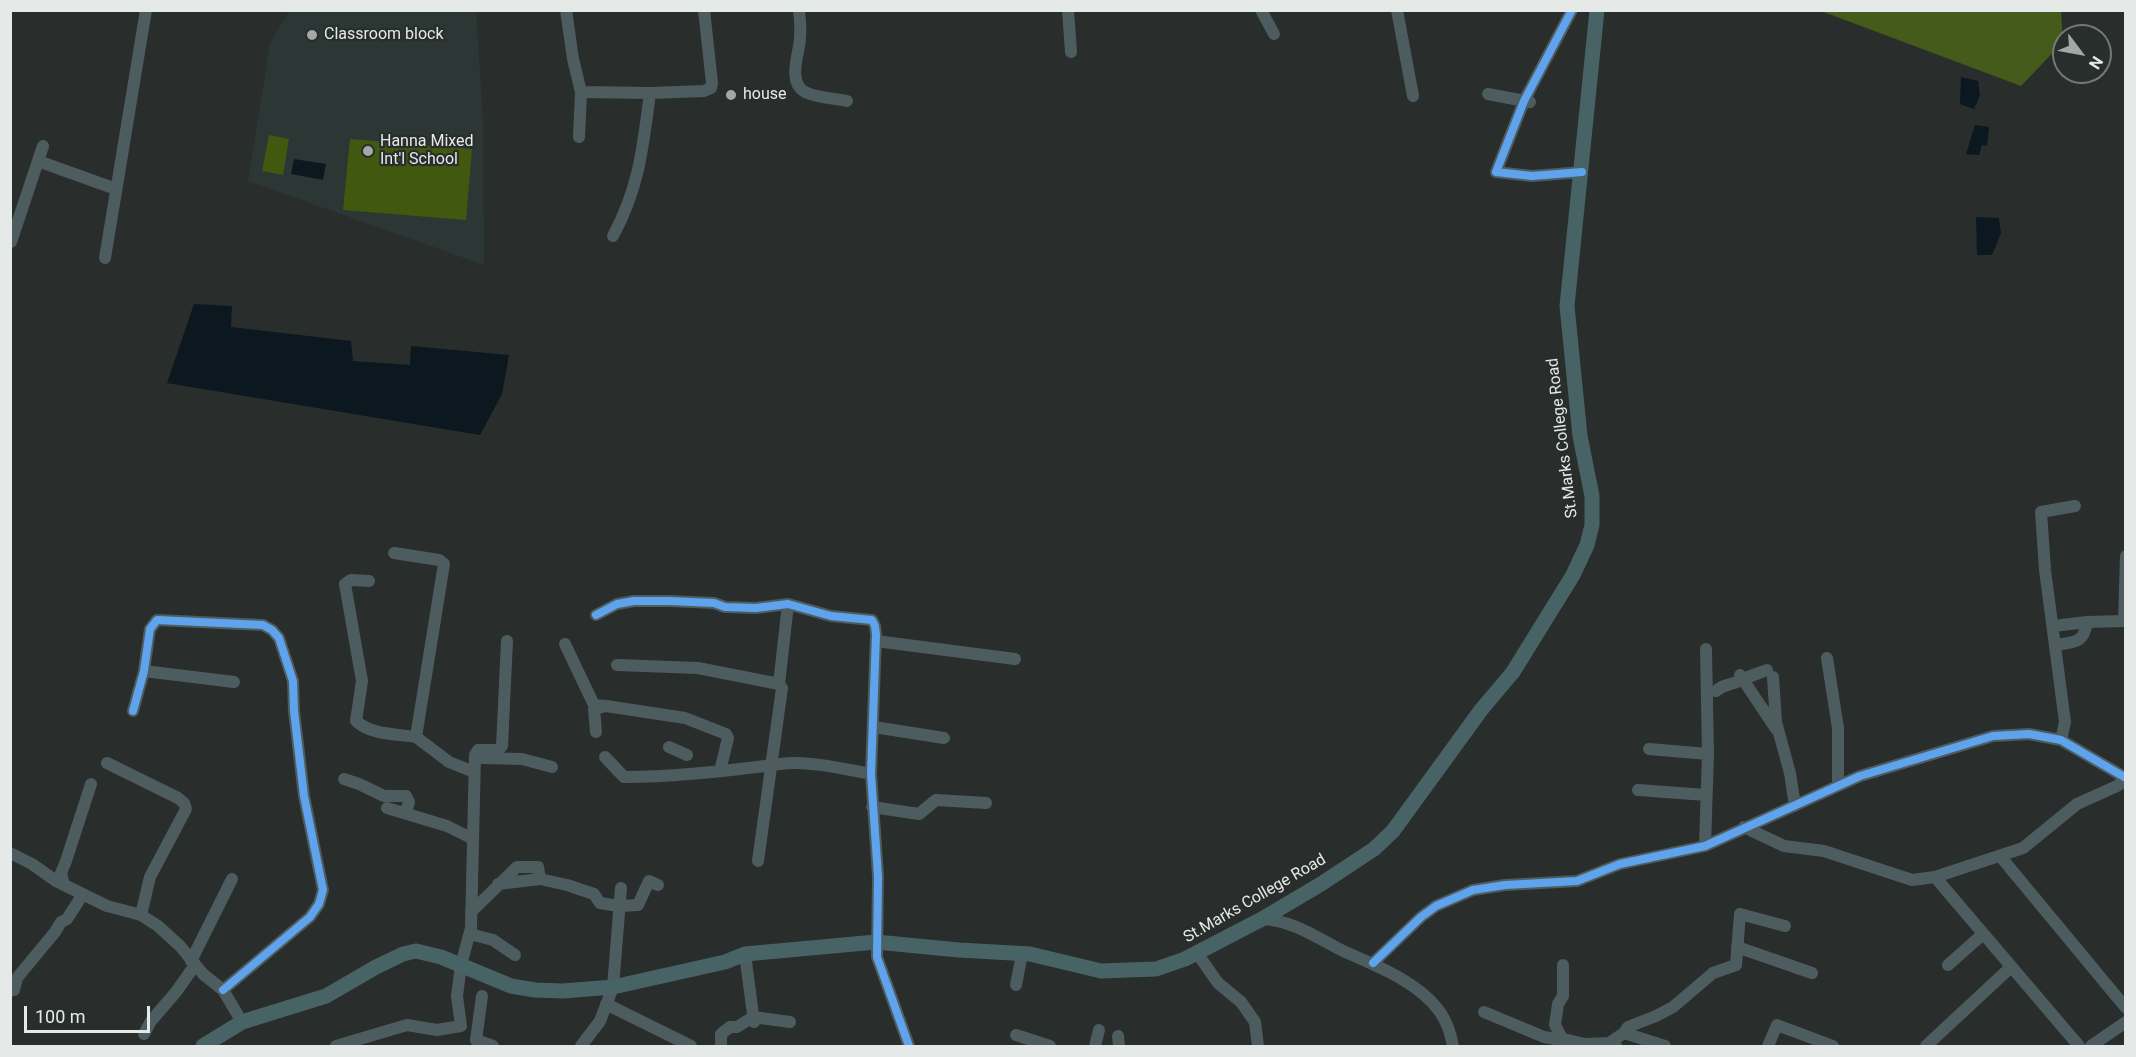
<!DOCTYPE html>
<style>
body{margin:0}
#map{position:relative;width:2136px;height:1057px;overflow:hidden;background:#292d2b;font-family:Roboto,sans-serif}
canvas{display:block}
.frame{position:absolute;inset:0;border:12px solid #e5e9e8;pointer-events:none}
.north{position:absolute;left:2052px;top:24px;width:60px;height:60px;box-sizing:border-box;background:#282e2c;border:2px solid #747977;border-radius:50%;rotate:122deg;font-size:16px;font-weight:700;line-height:24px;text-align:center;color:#e5e9e8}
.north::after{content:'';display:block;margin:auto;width:21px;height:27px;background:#a3a7a6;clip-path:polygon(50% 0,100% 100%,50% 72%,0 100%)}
.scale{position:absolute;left:24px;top:1006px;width:126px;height:27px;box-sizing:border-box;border:3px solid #e5e9e8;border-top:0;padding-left:8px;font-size:18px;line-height:21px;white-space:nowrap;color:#e5e9e8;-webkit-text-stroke:4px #282e2c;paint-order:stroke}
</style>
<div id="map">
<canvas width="2136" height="1057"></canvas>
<div class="frame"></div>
<div class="north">N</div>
<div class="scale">100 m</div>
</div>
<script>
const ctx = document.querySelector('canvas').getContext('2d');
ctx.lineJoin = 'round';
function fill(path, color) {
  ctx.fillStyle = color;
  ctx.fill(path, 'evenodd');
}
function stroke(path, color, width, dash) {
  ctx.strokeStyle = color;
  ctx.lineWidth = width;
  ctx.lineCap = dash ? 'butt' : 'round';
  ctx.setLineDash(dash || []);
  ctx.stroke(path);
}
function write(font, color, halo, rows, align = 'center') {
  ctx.font = font + ' Roboto,sans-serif';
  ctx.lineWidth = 4.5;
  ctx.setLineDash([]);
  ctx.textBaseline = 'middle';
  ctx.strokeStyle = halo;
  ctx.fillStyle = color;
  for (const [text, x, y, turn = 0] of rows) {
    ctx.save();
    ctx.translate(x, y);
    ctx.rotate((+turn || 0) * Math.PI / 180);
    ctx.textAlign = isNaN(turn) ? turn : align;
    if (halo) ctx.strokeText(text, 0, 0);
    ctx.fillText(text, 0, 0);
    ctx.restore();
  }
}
const built = new Path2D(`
 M289 11H476L483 120 484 265 248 181 270 43Z`);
const green = new Path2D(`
 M269 135 289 139 283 175 262 171Z
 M350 139 472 149 466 220 343 210Z`);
const forest = new Path2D(`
 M1821 11H2061L2063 42 2021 86Z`);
const water = new Path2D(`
 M1961 77 1978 81 1980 95 1974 109 1960 104Z
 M1975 125 1989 127 1987 146 1982 145 1979 155 1966 154Z
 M294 159 326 164 323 180 291 174Z
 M1976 217 1999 218 2001 233 1992 255H1977Z
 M194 304 232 306 231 327 351 341 353 361 410 365 411 346 509 355 502 394 480 435 167 383Z`);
const minor = new Path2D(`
 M566 10 573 59 581 92 579 137
 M799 10C800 20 801 29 800 39 799 54 787 82 805 92 817 98 834 98 847 101
 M1068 10 1071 52
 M1261 10 1274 34
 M1397 10 1413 96
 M1572 10 1524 101 1496 172 1532 176 1582 172
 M581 92 650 93 704 91 711 88 712 83 704 10
 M1488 94 1530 102
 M38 161 116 189
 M613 236C639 188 643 147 650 93
 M11 242 43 146
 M105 258 146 10
 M394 553 439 560 444 564 416 737 449 762 474 772
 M369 581 351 580 345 584 362 681 356 721C371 735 396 734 416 737
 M596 615 617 604 634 601H670L714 603 725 607 756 608 788 604 831 616 872 620 875 626 876 635 871 774 878 876 877 957 909 1046
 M2053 626 2087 622 2124 621 2126 556
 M876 641 1015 659
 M565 644 594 705 606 706 594 709 596 732
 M2055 645C2074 642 2084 644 2087 622
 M1827 658 1838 728V786
 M617 665 698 668 779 684 782 688 758 861
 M144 671 234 682
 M1740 675 1776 729
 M1773 677 1776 722 1790 773 1795 806
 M779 684 788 604
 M1716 691C1725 683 1730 686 1739 681 1749 676 1757 674 1767 670
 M606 706 685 718 726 734 728 738 720 771
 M133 711 144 671 150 629 157 620 263 625 272 630 279 638 293 681 294 711 304 796 323 890 319 904 310 917 223 990
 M874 727 944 738
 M2061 740 2065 722 2045 570 2041 512 2075 506
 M669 747 687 755
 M1649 749 1708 754
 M605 757 624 777C676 777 728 771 780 764 807 760 844 769 871 774
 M483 758 522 759 552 767
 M107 763 178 798 184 803 186 809 150 877 141 915
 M344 779 359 784 384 796H406L409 802 406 812
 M1638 790 1706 795
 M872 807 919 814 936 800 986 803
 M387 808 447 826 473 839
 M1744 827 1784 846 1824 851 1912 880 1935 877 2023 848 2077 804 2117 786 2126 779
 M1705 846 1708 754 1706 649
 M10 853 32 864 56 881 107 906 141 915 158 926 180 946 203 974 223 990 242 1022
 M2000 856 2126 1008
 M1935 877 2079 1046
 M498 884 540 879 567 885 594 894 600 903 619 906 638 905 649 881 658 885
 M64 885 61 873 66 861 91 784
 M471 912 517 867H538L540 879
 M1262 919C1295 921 1315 937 1343 951 1375 965 1419 982 1440 1012 1447 1022 1451 1035 1453 1046
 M470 934 493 940 515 955
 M1737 947 1812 973
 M1197 953 1218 983 1241 1002 1255 1022 1258 1046
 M745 954 754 1022
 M191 961 232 879
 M1373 963 1421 917 1436 906 1473 890 1505 885 1577 881 1620 864 1705 846 1860 776 1993 736 2029 734 2061 740 2126 778
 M1948 965 1983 934
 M1016 985 1022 954
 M10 991 14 990 17 978 55 932 61 922 67 919 83 894
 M482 996 476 1040 493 1046
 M606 1004 691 1046
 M1484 1012 1544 1037 1561 1040
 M1624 1033 1665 1046
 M144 1034 151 1021 176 992 195 965
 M1016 1035 1050 1046
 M1118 1036 1119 1046
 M1563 1040 1555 1025 1558 1004 1563 996V965
 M1560 1045 1561 1040H1568L1585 1044 1609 1043
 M336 1046 407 1025 437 1030 461 1026 457 996 461 965 471 928 475 755 478 750H498L502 746 507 641
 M581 1046 600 1021 613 987 621 888
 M721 1046V1034L730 1027H737L753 1017 790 1022
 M1095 1046 1099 1030
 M1616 1046 1609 1043 1624 1033 1628 1027 1656 1016 1673 1007 1713 973 1736 965 1740 914 1785 926
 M1768 1046 1777 1025 1833 1046
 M1926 1046 2011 967
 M2091 1046 2126 1022`);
const major = new Path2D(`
 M203 1046 242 1022 326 996 376 967 403 954 416 951 441 957 511 986 535 990 563 991 613 987 725 962 745 954 876 942 959 950 1030 954 1101 971 1156 969 1185 959 1262 919 1321 884 1374 849 1393 831 1481 710 1513 672 1573 575 1587 545 1592 525V496L1580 436 1567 306 1597 10`);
const cycleway = new Path2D(`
 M1572 10 1524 101 1496 172 1532 176 1582 172
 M596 615 617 604 634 601H670L714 603 725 607 756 608 788 604 831 616 872 620 875 626 876 635 871 774 878 876 877 957 909 1046
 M133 711 144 671 150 629 157 620 263 625 272 630 279 638 293 681 294 711 304 796 323 890 319 904 310 917 223 990
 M1373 963 1421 917 1436 906 1473 890 1505 885 1577 881 1620 864 1705 846 1860 776 1993 736 2029 734 2061 740 2126 778`);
const markers = [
 [312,35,6,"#a3a7a6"],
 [731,95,6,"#a3a7a6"],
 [368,151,6,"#a3a7a6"]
];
const poiNames = [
 ["Classroom block",324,35],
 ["house",743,95],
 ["Hanna Mixed",380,142],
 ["Int'l School",380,160]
];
const streetNames = [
 ["St.Marks College Road",1563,438,-97],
 ["St.Marks College Road",1255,899,-30]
];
fill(built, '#2c3735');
fill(green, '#40590f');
fill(forest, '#445b1b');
fill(water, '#0b1820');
stroke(minor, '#4d5d5f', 12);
stroke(major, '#486366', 15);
stroke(cycleway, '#60a3ed', 8);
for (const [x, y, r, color] of markers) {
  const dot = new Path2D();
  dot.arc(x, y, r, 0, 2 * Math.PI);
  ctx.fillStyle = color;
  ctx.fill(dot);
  stroke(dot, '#282e2c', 2);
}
write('16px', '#e5e9e8', '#282e2c', poiNames, 'left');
write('16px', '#e5e9e8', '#282e2c', streetNames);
</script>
